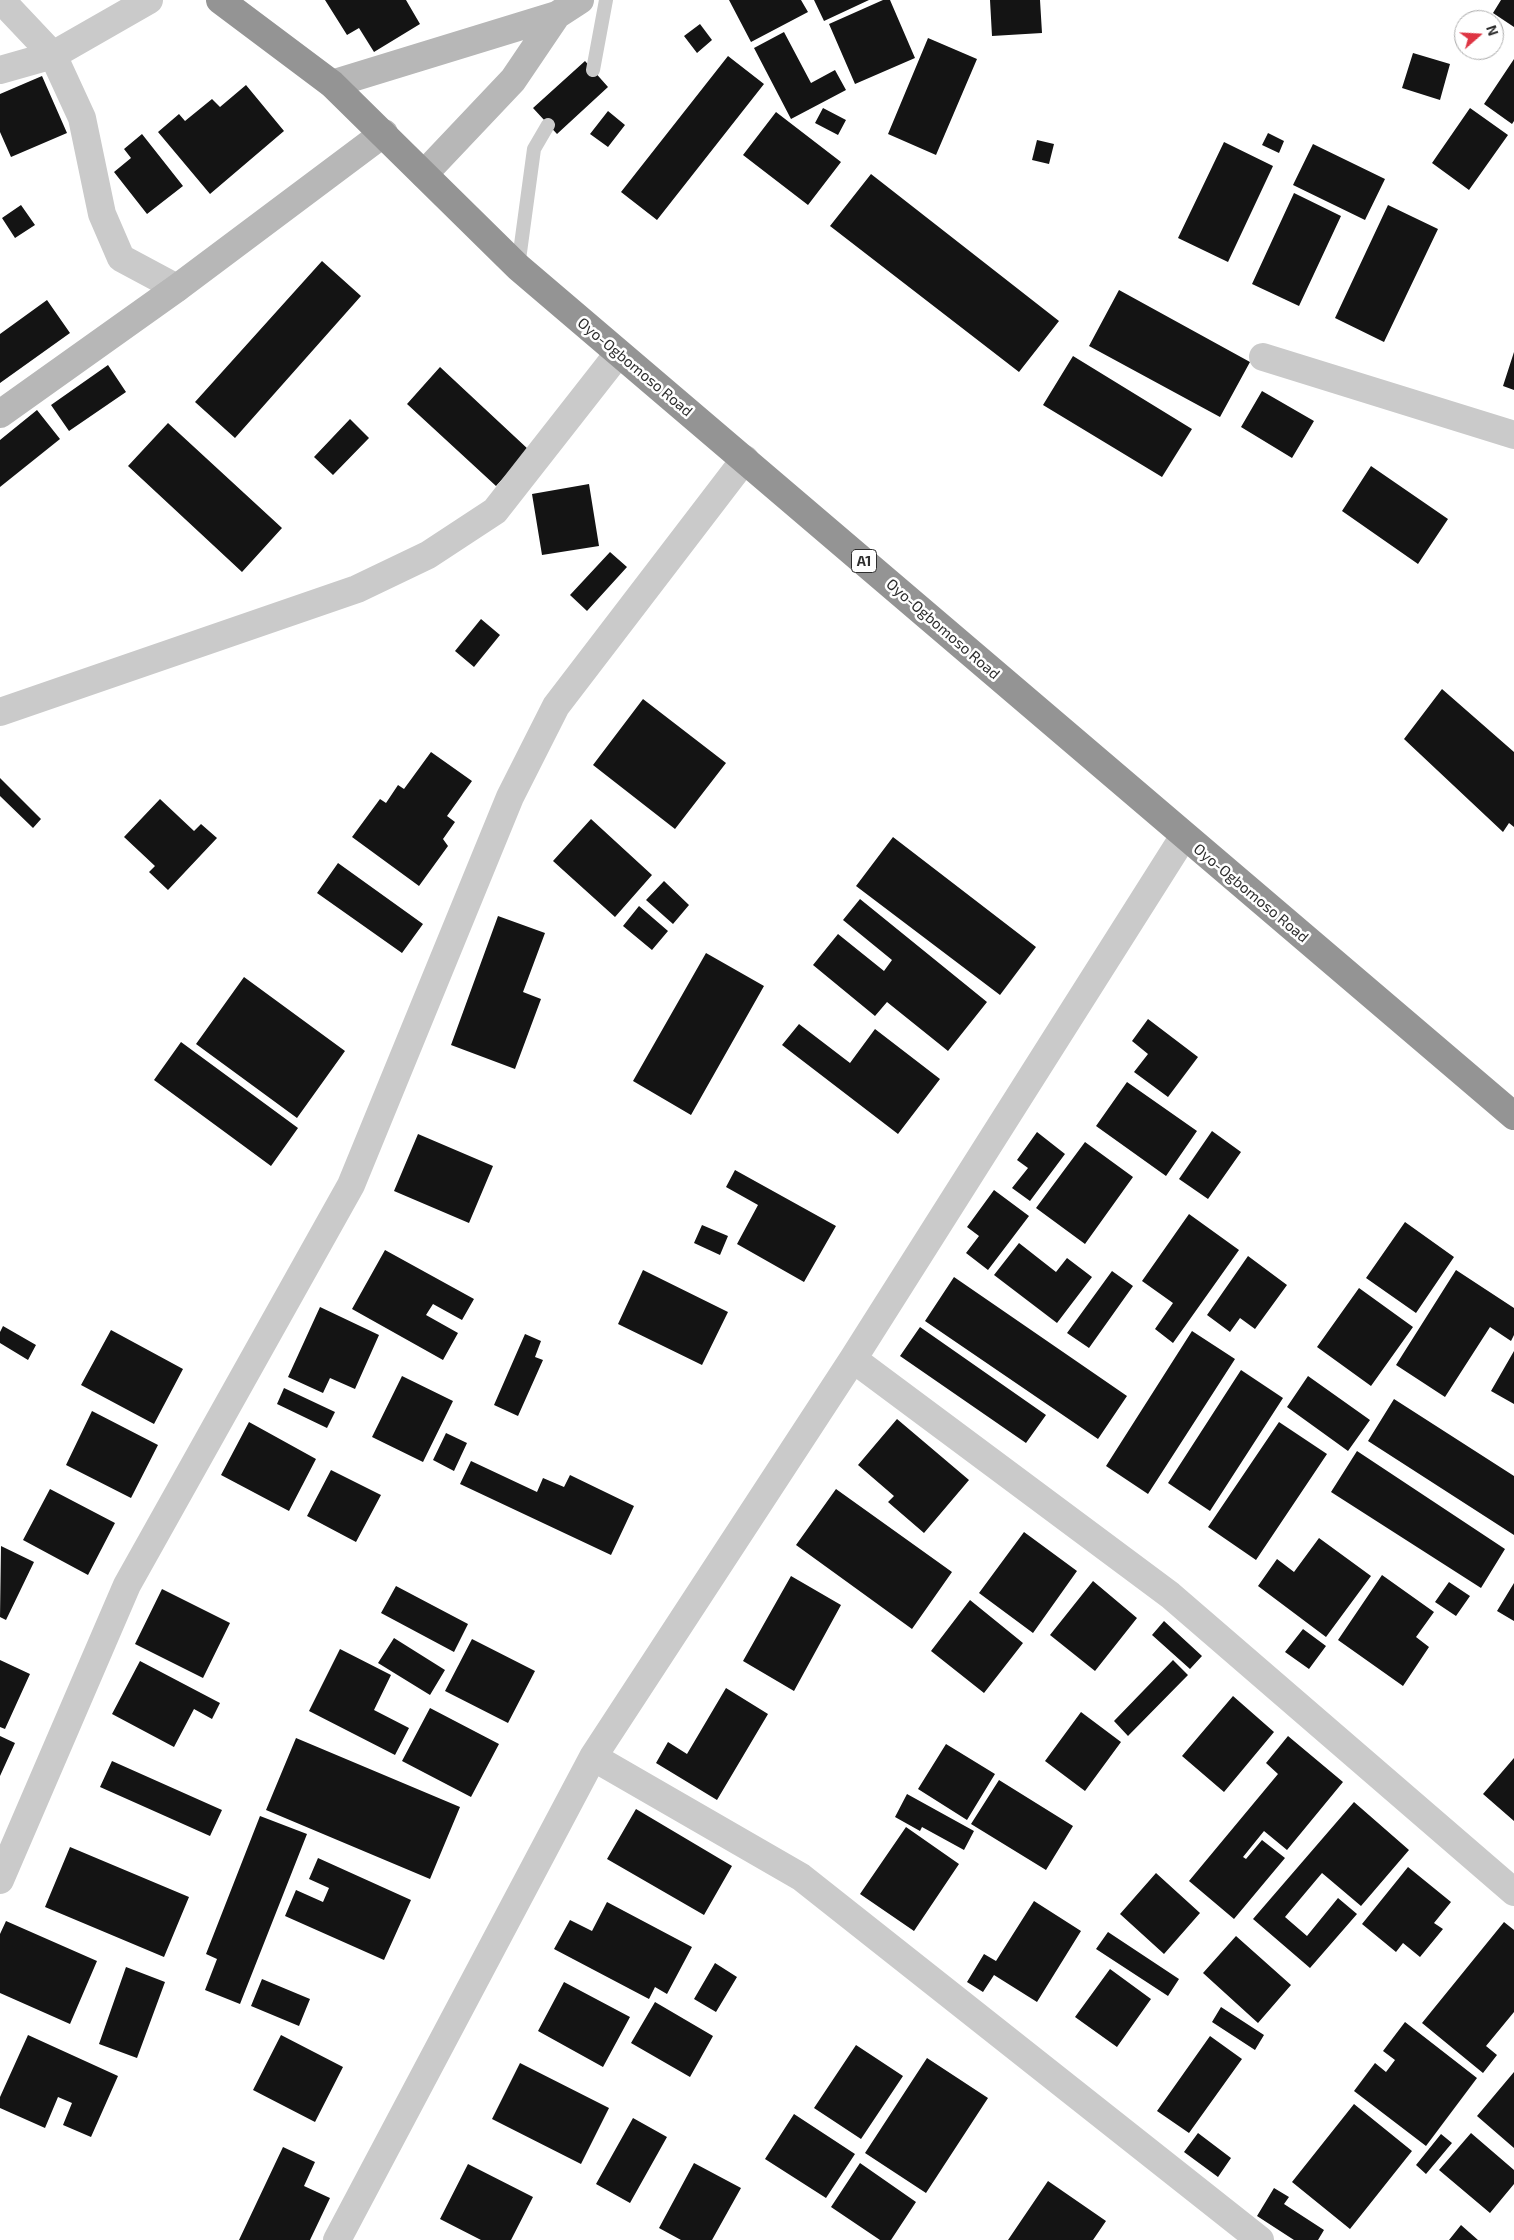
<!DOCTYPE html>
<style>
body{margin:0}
#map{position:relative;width:1514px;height:2240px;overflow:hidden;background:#fff;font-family:"Exo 2",sans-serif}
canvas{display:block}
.north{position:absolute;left:1454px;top:10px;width:50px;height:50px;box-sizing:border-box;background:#fff;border:1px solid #ababab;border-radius:50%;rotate:71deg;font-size:14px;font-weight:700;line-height:20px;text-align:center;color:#2d2d2d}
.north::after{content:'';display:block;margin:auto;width:18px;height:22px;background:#de3443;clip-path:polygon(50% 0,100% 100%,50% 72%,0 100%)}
</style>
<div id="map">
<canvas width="1514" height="2240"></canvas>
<div class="north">N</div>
</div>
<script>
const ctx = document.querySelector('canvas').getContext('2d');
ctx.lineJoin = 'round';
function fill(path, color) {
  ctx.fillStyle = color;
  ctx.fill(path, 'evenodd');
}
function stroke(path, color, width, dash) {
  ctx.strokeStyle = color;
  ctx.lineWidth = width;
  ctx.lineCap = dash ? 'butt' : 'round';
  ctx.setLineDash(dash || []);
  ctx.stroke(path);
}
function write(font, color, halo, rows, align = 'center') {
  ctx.font = font + ' "Exo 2",sans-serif';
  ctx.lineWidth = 5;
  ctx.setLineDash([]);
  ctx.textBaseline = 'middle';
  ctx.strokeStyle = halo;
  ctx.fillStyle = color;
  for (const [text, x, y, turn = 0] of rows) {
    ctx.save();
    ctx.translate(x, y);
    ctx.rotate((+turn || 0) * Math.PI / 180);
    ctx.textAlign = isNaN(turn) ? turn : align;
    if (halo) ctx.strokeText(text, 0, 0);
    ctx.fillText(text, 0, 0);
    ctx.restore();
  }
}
const building = new Path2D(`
 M325 0H406L420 24 374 52 359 28 347 35Z
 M729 0H801L808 12 751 42Z
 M814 0H869L824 21Z
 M883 0H890L915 58 855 84 829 24Z
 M990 0H1040L1042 33 992 36Z
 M1501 0H1514V27L1493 13Z
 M700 24 712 40 697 53 684 36Z
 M784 32 811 83 835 70 846 90 791 119 754 48Z
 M928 38 977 59 936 155 888 134Z
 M1413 53 1450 64 1440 100 1402 88Z
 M728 56 764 84 657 220 621 192Z
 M1514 59V121L1512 124 1484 104Z
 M585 61 608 87 557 134 533 108Z
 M42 76 67 133 11 157 0 132V94Z
 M246 85 284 131 210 194 158 132 179 114 185 121 212 99 220 107Z
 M823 108 846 120 838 135 815 123Z
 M1470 108 1508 135 1469 190 1432 163Z
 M608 111 625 125 608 147 590 134Z
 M776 112 841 162 808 205 743 155Z
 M1268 133 1284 141 1279 153 1262 145Z
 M142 134 183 186 147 214 114 172 131 158 124 149Z
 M1037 140 1054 144 1049 164 1032 160Z
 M1224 142 1273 166 1228 262 1178 238Z
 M1313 144 1385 179 1365 220 1293 185Z
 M871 174 1059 321 1019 372 830 226Z
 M1294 193 1341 216 1299 306 1252 284Z
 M21 205 35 225 15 238 2 218Z
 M1388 205 1438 229 1384 342 1335 318Z
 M322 261 361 296 235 438 195 402Z
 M1119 290 1250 362 1220 417 1089 346Z
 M47 300 70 333 0 383V334Z
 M1514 352V390L1503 386Z
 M1073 356 1192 429 1162 477 1043 405Z
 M108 365 126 392 69 431 51 405Z
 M440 367 529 450 496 486 407 404Z
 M1262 391 1314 421 1292 458 1241 427Z
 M37 410 60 439 0 487V440Z
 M350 419 369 438 333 475 314 457Z
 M168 423 282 528 242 572 128 466Z
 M1371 466 1448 519 1418 564 1342 511Z
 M589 484 599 546 542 555 532 494Z
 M610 552 627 567 587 611 570 595Z
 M481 619 500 635 474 667 455 651Z
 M1442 689 1514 752V827L1509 823 1503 832 1404 739Z
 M643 699 726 763 675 829 593 765Z
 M431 752 472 781 447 816 455 822 443 839 448 846 419 886 352 837 380 799 386 803 398 785 404 789Z
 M0 778 41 819 33 828 0 796Z
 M160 799 194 831 201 824 217 838 168 890 149 872 155 866 124 837Z
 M591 819 652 875 615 917 553 861Z
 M893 837 1036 947 1000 995 856 886Z
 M338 863 423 924 402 953 317 893Z
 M664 881 689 905 673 924 646 900Z
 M860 899 987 1002 948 1051 887 1002 875 1016 813 965 838 934 884 971 892 960 843 920Z
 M639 906 668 931 652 950 623 926Z
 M498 916 545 933 523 992 541 999 515 1069 451 1045Z
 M706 953 764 986 691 1115 633 1081Z
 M244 977 345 1051 297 1118 196 1044Z
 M1148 1019 1198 1057 1168 1097 1134 1072 1148 1054 1132 1041Z
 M799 1024 850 1063 875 1029 940 1079 898 1134 782 1045Z
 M181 1042 298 1128 271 1166 154 1080Z
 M1127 1082 1197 1131 1166 1176 1096 1126Z
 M1212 1131 1241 1152 1208 1199 1179 1179Z
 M1037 1132 1065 1154 1030 1201 1012 1188 1028 1168 1017 1160Z
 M418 1134 493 1166 469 1223 394 1191Z
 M1085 1142 1133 1177 1085 1244 1036 1208Z
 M735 1170 836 1226 804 1282 737 1244 758 1205 726 1187Z
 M994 1190 1029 1216 988 1270 966 1253 979 1236 967 1227Z
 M1189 1214 1239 1250 1173 1343 1155 1329 1173 1303 1142 1281Z
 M1405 1222 1454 1257 1416 1313 1366 1278Z
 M702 1225 728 1236 720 1255 694 1243Z
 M1019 1243 1056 1272 1067 1258 1092 1277 1057 1323 994 1275Z
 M385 1250 474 1299 462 1320 433 1304 426 1315 458 1333 443 1360 352 1309Z
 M1248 1256 1287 1285 1255 1329 1240 1318 1230 1332 1207 1315Z
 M643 1270 728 1312 702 1365 618 1324Z
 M1456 1270 1514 1308V1335L1511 1341 1490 1327 1445 1397 1396 1365Z
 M1112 1271 1133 1286 1089 1348 1067 1333Z
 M954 1277 1127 1396 1098 1439 925 1321Z
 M1359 1288 1413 1327 1371 1386 1317 1347Z
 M320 1307 379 1335 355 1389 330 1378 323 1393 288 1377Z
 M3 1326 36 1345 28 1360 0 1343V1332Z
 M920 1327 1046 1415 1026 1443 900 1356Z
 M111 1330 183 1369 154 1424 81 1385Z
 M1192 1331 1235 1359 1148 1494 1106 1466Z
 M525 1334 541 1341 535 1357 543 1360 518 1416 494 1405Z
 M1514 1351V1404L1491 1391Z
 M1241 1370 1283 1398 1210 1511 1168 1483Z
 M402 1376 453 1401 423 1462 372 1437Z
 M1308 1376 1370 1420 1348 1451 1287 1407Z
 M284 1388 335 1412 327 1428 277 1404Z
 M1394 1399 1514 1476V1535L1368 1441Z
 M92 1411 158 1445 131 1498 66 1465Z
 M897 1419 969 1480 924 1533 888 1502 894 1496 858 1465Z
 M249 1422 316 1459 289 1511 221 1475Z
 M1279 1422 1327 1454 1256 1560 1208 1527Z
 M446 1433 467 1443 454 1471 433 1460Z
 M1357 1451 1505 1549 1481 1588 1331 1492Z
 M471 1461 537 1492 543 1478 564 1487 570 1475 634 1506 611 1555 460 1484Z
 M331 1470 381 1495 356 1542 307 1516Z
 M50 1489 115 1523 88 1575 23 1540Z
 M836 1489 952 1572 912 1629 796 1545Z
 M1024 1532 1077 1571 1033 1633 979 1593Z
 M1319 1538 1371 1576 1326 1637 1258 1586 1277 1559 1294 1572Z
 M1 1546 34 1562 6 1620 0 1617Z
 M1382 1575 1434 1612 1416 1637 1429 1647 1403 1686 1338 1640Z
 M791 1576 841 1605 794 1691 743 1661Z
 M1093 1581 1137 1618 1095 1671 1050 1635Z
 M1449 1582 1470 1596 1456 1616 1435 1602Z
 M1514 1583V1621L1497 1611Z
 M396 1586 468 1624 454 1652 381 1613Z
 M162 1589 230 1623 203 1678 135 1644Z
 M970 1600 1023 1643 984 1693 931 1651Z
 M1164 1621 1202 1656 1190 1669 1152 1635Z
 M1303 1629 1326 1646 1309 1669 1285 1652Z
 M394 1638 445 1670 430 1695 378 1663Z
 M472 1639 535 1671 508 1723 445 1691Z
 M340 1649 391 1675 374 1710 409 1728 395 1755 309 1711Z
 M0 1660 30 1674 5 1729 0 1727Z
 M1173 1660 1188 1675 1128 1736 1114 1721Z
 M140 1661 220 1703 212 1719 194 1709 174 1747 112 1714Z
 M726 1688 768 1714 717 1800 656 1763 668 1742 687 1754Z
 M1233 1696 1274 1732 1224 1792 1182 1756Z
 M430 1708 499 1744 471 1797 402 1761Z
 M1081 1712 1121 1742 1085 1791 1045 1761Z
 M0 1736 15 1743 0 1776Z
 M1288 1736 1343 1782 1287 1850 1264 1831 1243 1857 1246 1859 1262 1840 1285 1858 1234 1919 1189 1881 1278 1774 1266 1763Z
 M296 1738 460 1807 430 1879 266 1810Z
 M946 1744 995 1774 967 1820 918 1789Z
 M1514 1758V1821L1483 1794Z
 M112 1761 222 1810 210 1836 100 1787Z
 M999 1780 1073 1826 1046 1870 971 1824Z
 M907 1794 974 1831 964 1850 922 1827 920 1831 895 1817Z
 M1354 1802 1409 1850 1361 1906 1322 1873 1285 1917 1307 1936 1338 1898 1357 1914 1310 1968 1253 1919Z
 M636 1809 732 1866 704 1915 607 1859Z
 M260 1816 307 1834 240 2004 205 1990 217 1959 206 1954Z
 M906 1827 959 1864 914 1931 860 1894Z
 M70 1847 189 1897 164 1957 45 1907Z
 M318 1858 411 1900 384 1960 285 1916 296 1890 323 1902 329 1888 309 1879Z
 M1408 1867 1451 1902 1434 1923 1443 1929 1420 1957 1403 1943 1396 1952 1362 1924Z
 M1156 1873 1200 1913 1164 1954 1120 1914Z
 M1034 1901 1081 1931 1037 2002 994 1975 983 1992 967 1982 984 1954 996 1961Z
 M607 1902 692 1947 667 1994 655 1987 649 1999 554 1949 570 1920 592 1931Z
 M6 1921 97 1961 70 2024 0 1993V1934Z
 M1504 1922 1514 1930V2012L1486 2046 1497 2055 1483 2073 1422 2023Z
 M1108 1932 1179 1979 1168 1996 1096 1949Z
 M1236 1936 1291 1985 1258 2023 1203 1973Z
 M715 1963 737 1977 716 2012 694 1999Z
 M126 1967 165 1982 137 2058 99 2044Z
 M1110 1969 1151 1999 1117 2047 1075 2017Z
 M262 1979 310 1999 299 2026 251 2006Z
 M564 1982 630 2017 603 2067 538 2031Z
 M655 2002 713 2036 690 2077 631 2043Z
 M1221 2007 1264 2035 1255 2050 1212 2022Z
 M1405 2022 1477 2078 1426 2146 1354 2091 1375 2063 1386 2072 1395 2060 1383 2051Z
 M28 2035 118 2076 91 2137 63 2125 72 2103 58 2097 45 2128 0 2108V2097Z
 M281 2035 343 2067 315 2122 253 2090Z
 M1210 2036 1242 2059 1189 2133 1157 2111Z
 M856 2045 903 2076 861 2139 814 2108Z
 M927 2058 988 2098 926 2193 865 2153Z
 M520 2063 609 2108 581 2164 492 2119Z
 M1514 2072V2148L1477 2116Z
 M1354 2104 1412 2151 1350 2229 1292 2182Z
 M794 2114 855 2154 826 2198 765 2159Z
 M633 2118 667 2137 630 2203 596 2184Z
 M1198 2133 1231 2158 1218 2177 1184 2152Z
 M1471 2133 1514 2170V2184L1490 2213 1439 2170Z
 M1441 2134 1452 2143 1426 2174 1416 2165Z
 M283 2147 315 2162 304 2186 330 2198 310 2240H239Z
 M694 2163 741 2188 712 2240H681L659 2228Z
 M860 2163 916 2202 891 2240H880L831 2207Z
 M468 2164 533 2197 511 2240H481L440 2219Z
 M1048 2181 1106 2221 1093 2240H1008Z
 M1274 2188 1289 2197 1284 2204 1324 2230 1318 2240H1294L1257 2216Z
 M1461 2225 1478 2240H1449Z`);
const lane = new Path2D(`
 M593 70 606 0
 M518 267 534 149 548 125`);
const street = new Path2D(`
 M1 0 53 55 82 118 102 214 121 258 177 288
 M0 70 53 55 149 0
 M1263 357 1514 435
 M0 712 357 589 428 555 495 511 618 354
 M853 1359 1170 1595 1514 1892
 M593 1757 801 1877 1260 2240
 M0 1880 127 1585 351 1185 510 797 556 706 745 459
 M337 2240 593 1757 853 1359 1184 836`);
const secondary = new Path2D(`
 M332 84 557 15 580 0
 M424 174 513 80 557 15
 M0 414 177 288 384 133`);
const highway = new Path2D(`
 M220 0 332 84 518 267 1514 1116`);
const shields = [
 [864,561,25]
];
const shieldNames = [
 ["A1",864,561]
];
const streetNames = [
 ["Oyo-Ogbomoso Road",635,367,40],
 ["Oyo-Ogbomoso Road",943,629,41],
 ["Oyo-Ogbomoso Road",1251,893,40]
];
fill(building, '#141414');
stroke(lane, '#cacaca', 14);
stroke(street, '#cacaca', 28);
stroke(secondary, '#b7b7b7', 28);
stroke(highway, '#949494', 28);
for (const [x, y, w] of shields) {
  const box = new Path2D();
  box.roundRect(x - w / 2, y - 11.5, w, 23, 4);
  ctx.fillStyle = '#fff';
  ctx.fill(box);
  stroke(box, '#2d2d2d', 1);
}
write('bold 14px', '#2d2d2d', null, shieldNames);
write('15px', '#2d2d2d', '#fff', streetNames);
</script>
